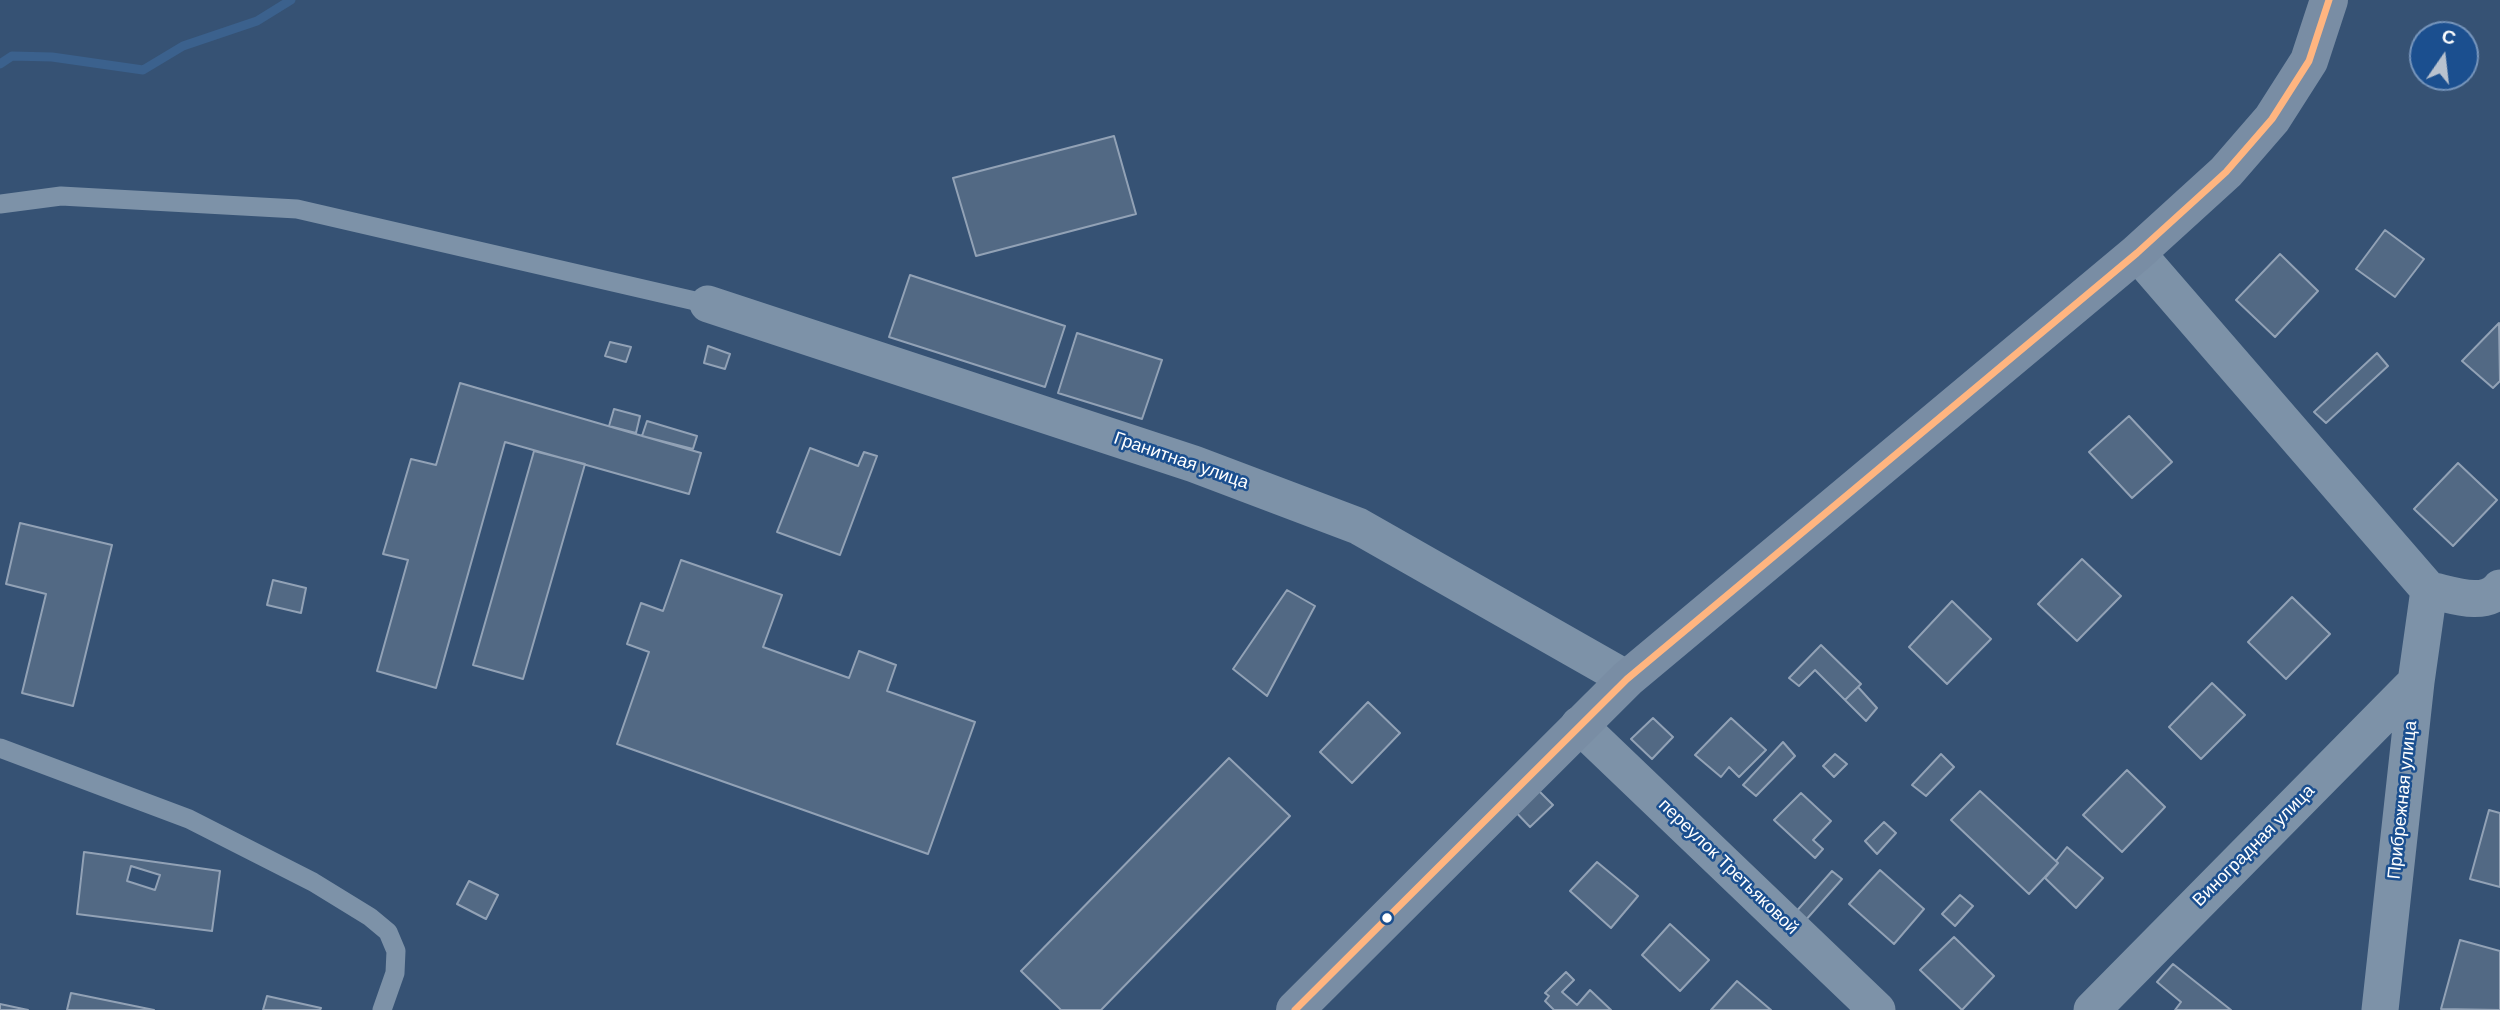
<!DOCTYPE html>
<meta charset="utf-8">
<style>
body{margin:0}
#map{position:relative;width:2500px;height:1010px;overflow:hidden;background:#365274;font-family:Helvetica,sans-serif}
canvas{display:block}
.north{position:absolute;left:2409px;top:21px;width:70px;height:70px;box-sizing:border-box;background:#1b4f8f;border:2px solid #7695bc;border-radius:50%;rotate:14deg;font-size:19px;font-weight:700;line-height:28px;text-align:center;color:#fff}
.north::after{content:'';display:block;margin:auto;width:24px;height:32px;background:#b9c2ce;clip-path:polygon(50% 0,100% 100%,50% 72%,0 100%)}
</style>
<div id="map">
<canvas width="2500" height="1010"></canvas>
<div class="north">С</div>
</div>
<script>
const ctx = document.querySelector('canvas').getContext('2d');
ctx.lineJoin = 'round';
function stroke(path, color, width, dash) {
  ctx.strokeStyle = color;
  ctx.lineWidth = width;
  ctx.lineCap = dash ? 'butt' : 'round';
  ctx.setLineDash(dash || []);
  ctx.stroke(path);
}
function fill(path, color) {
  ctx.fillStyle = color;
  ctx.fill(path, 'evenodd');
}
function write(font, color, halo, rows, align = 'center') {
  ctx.font = font + ' Helvetica,sans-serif';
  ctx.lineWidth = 5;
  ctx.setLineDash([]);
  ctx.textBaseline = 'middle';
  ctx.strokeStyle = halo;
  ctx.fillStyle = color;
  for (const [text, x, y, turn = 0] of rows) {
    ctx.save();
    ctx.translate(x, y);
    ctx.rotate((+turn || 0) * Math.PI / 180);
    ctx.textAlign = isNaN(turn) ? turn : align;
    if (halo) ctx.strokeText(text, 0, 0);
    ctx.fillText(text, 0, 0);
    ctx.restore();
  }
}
const stream = new Path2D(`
 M0 64 12 56 52 57 143 70 183 46 257 21 291 0`);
const building = new Path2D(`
 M1114 136 1136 214 976 256 953 178Z
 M2385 230 2424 259 2395 297 2356 269Z
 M2280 254 2318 291 2275 337 2236 300Z
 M910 275 1065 326 1045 387 889 337Z
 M2499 323 2500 381 2493 388 2462 361Z
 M1077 333 1162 360 1142 419 1058 393Z
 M610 342 631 347 626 362 605 356Z
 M708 346 730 354 725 369 704 363Z
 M2377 353 2388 366 2326 423 2314 412Z
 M460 383 701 453 689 494 505 442 436 688 377 671 408 560 383 554 411 459 436 465Z
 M614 409 640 416 636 433 609 426Z
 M2129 416 2172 462 2132 498 2089 452Z
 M647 421 697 436 693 449 642 436Z
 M810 448 858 466 864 452 877 456 840 555 777 532Z
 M534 451 585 464 523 679 473 665Z
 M2458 463 2497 500 2453 546 2414 509Z
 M20 523 112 545 73 706 22 693 46 594 6 584Z
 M2082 559 2121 596 2077 641 2038 604Z
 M681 560 782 595 763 647 849 678 859 651 896 665 887 691 975 722 928 854 617 744 649 652 627 644 641 603 663 611Z
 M273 580 306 588 301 613 267 605Z
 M1287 590 1315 606 1267 696 1233 669Z
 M2292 597 2330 634 2286 679 2248 642Z
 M1952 601 1991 639 1947 684 1909 647Z
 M1821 645 1861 684 1845 700 1815 670 1799 686 1789 678Z
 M2212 683 2245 715 2201 759 2169 727Z
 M1858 687 1877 708 1866 721 1845 700Z
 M1368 702 1400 733 1352 783 1320 752Z
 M1653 718 1673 737 1652 759 1631 739Z
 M1731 718 1766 750 1739 777 1729 767 1721 777 1695 755Z
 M1783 742 1795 756 1756 796 1743 785Z
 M1835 754 1847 764 1834 777 1823 766Z
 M1941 754 1954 767 1926 796 1912 785Z
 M1229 758 1290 816 1101 1010H1061L1021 971Z
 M2127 770 2165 807 2122 852 2083 815Z
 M1532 784 1553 805 1530 827 1510 806Z
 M1980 791 2058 863 2029 894 1951 820Z
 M1801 793 1831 821 1813 840 1823 849 1815 858 1774 820Z
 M2489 810 2500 813V887L2470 879Z
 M1884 822 1896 833 1877 854 1865 841Z
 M2067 847 2103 878 2076 908 2045 878 2058 863 2056 861Z
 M84 852 220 871 212 931 77 914Z
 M1597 862 1638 896 1611 928 1570 891Z
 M131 866 160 875 155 890 127 881Z
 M1880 870 1924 909 1894 944 1849 904Z
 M1832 871 1842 879 1804 922 1794 914Z
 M469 881 498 895 486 919 457 904Z
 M1960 895 1973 906 1955 926 1942 914Z
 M1670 924 1709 960 1680 991 1642 955Z
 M1954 937 1994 976 1962 1010 1920 970Z
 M2460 940 2500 951V1010L2441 1009Z
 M2173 964 2231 1010H2175L2181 1002 2157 982Z
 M1566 972 1574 980 1562 992 1577 1005 1590 990 1611 1010H1554L1545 1001 1549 996 1545 993Z
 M1737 981 1771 1010H1711Z
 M71 993 154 1010H67Z
 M267 996 321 1008 320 1010H263Z
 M0 1004 28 1010H0Z`);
const service = new Path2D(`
 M0 204 61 196 297 209 708 304
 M0 748 189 819 313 882 370 917 388 932 396 951 395 973 382 1010`);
const minor = new Path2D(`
 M2137 253 2429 590C2450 594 2485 608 2500 588
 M708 304 1194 464 1358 526 1627 679
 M1579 725 1877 1010
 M2092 1010 2416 682
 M2380 1010 2416 682 2429 590`);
const secondary = new Path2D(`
 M1295 1010 1627 679 2137 253 2226 172 2272 119 2309 61 2329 0`);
const bus1 = new Path2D(`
 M1295 1010 1627 679 2137 253 2226 172 2272 119 2309 61 2329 0`);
const markers = [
 [1387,918,6,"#fff"]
];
const streetNames = [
 ["Гранитная улица",1181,461,19],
 ["Прибрежная улица",2403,800,-84],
 ["Виноградная улица",2254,846,-45],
 ["переулок Третьяковой",1728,867,44]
];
stroke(stream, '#3b618d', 9);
fill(building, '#526984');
stroke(building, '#92a2b6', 2);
stroke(service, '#7d92a8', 19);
stroke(minor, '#7d92a8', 37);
stroke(secondary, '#798da4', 38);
stroke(bus1, '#ffb580', 7);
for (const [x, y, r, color] of markers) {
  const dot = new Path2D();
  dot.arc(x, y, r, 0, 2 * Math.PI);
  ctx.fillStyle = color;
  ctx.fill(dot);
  stroke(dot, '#1b4f8f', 2.5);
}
write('18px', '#fff', '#1b4f8f', streetNames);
</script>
